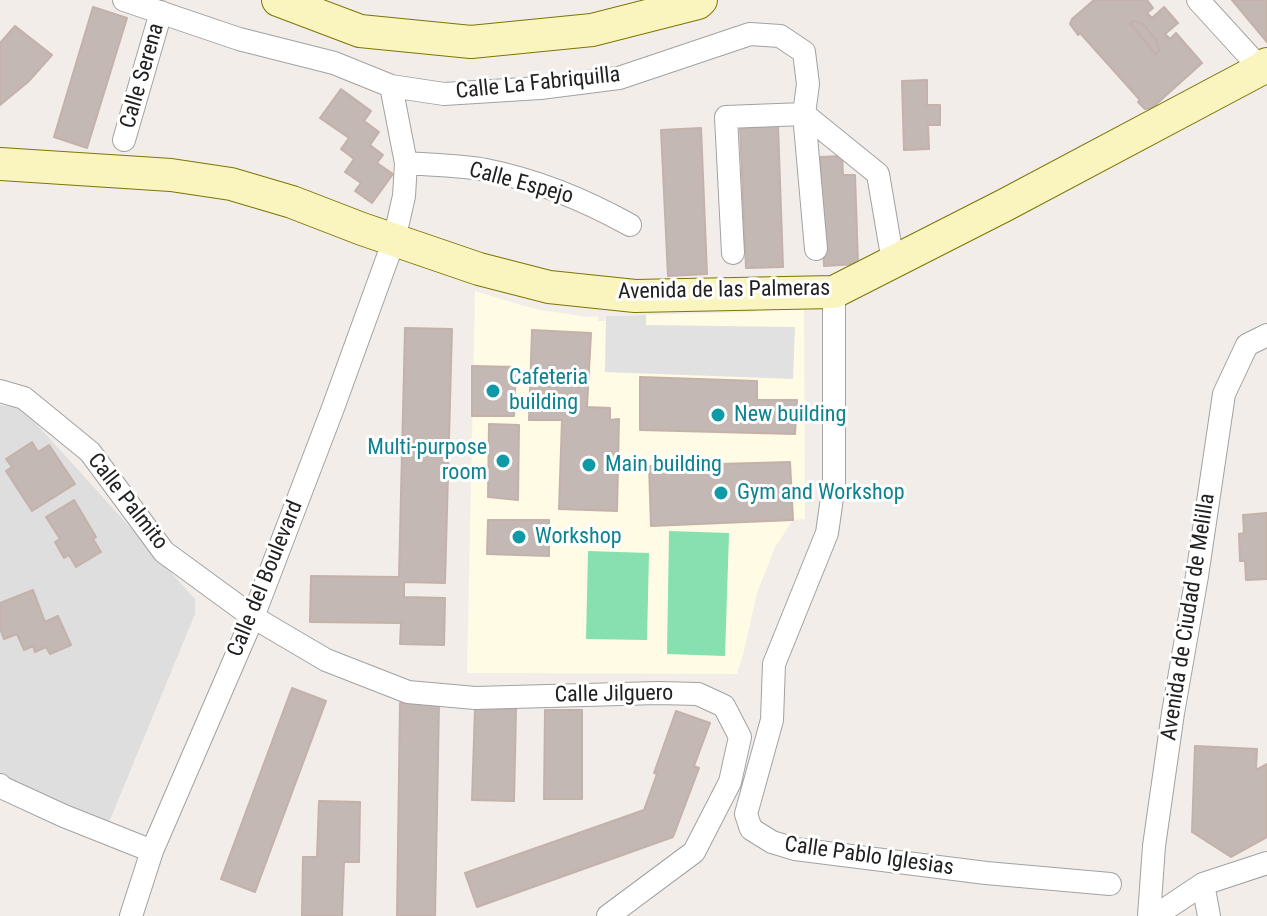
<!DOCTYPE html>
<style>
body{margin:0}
canvas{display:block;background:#f2ede8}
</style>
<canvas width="1267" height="916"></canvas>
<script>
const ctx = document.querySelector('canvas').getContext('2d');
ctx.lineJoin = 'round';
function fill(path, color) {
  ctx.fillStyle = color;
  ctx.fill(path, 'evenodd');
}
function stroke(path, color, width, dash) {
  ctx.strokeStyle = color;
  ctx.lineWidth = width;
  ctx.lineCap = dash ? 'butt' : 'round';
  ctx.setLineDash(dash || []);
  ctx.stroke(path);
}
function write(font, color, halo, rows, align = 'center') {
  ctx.font = font + ' "Roboto Condensed",sans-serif';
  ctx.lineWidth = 6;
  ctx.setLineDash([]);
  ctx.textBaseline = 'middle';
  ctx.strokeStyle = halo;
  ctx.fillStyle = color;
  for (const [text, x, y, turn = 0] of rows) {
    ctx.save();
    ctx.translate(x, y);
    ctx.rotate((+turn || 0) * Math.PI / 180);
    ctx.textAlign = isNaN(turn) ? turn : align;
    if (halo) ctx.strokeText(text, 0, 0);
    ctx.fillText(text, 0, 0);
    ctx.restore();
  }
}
const residential = new Path2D(`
 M0 405 22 408 195 599V614L105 832 0 786Z`);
const education = new Path2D(`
 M475 291 535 309 588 317 598 316V321H605L606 316 755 312 761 307 804 306 805 519 793 520 775 547 757 593 742 659 737 674 467 673Z`);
const pitch = new Path2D(`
 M669 531 729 533 725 656 667 654Z
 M588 551 649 553 647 640 586 639Z`);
const parking = new Path2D(`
 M646 315V325L795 327 793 379 605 372 606 316Z`);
const building = new Path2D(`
 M1094 0H1147L1153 8 1147 13 1152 18 1164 7 1178 23 1165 34 1170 39 1176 33 1202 63 1152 108 1145 109 1138 102 1140 100 1080 33 1078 35 1070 24 1072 19ZM1135 21 1144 25 1156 40 1159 51 1156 55 1130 23Z
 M1232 0H1267V42Z
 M93 7 127 18 87 148 54 137Z
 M1135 21 1144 25 1156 40 1159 51 1156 55 1130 23Z
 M15 26 52 55 28 82 0 105V43Z
 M927 80V105H940V125H928L929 149 904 150 902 81Z
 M341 89 371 111 364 121 379 132 370 145 383 155 377 163 393 174 372 203 355 191 361 183 345 172 354 159 341 149 349 138 320 118Z
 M778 125 783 267 746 268 740 127Z
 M701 128 707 274 668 276 661 130Z
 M842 156 843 175H855L858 264 824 266 820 157Z
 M405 328 452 329 445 583 404 582V597L445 598 444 645 400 644 401 623 310 622 311 576 399 577Z
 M532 330 591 333 587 407 610 408V420L619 419 617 511 559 509 562 420H529Z
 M472 366 516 367 514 416H472Z
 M640 377 757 381V400H797L795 434 640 430Z
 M489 424 519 425 518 500 488 497Z
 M32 442 38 452 49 445 75 484 32 511 6 471 12 467 6 459Z
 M790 462 793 520 651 526 649 466Z
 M74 500 96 537 93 539 101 552 76 567 69 555 64 558 55 542 60 539 46 517Z
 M1267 513V579L1246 580 1245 561H1240L1239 534 1244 533 1243 515Z
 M488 520H549V556L487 554Z
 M33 590 45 622 58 616 71 645 50 654 46 647 35 652 33 646 24 650 17 634 4 639 0 628V603Z
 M292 688 326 701 255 892 221 879Z
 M400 703 439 704 435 916H397Z
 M475 708 516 709 514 801 472 800Z
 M545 710H582V799H544Z
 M676 711 710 723 694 766 699 768 673 837 477 907 465 873 644 810 657 774 654 773Z
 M1195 746 1257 749 1256 770 1267 764V837L1231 857 1192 832Z
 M319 801 360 802 359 862H344L342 916H302L303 857H317Z`);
const street = new Path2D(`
 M124 0 239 39 334 63 391 86 444 94 540 88 619 78 750 34 780 36 804 52 808 84 804 114 878 174 893 262
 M1198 0 1261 69
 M124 140 161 12
 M406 163C432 165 460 165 486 170 536 180 585 200 630 225
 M733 253 726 117 804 114 816 249
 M834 292V484L827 533 774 664 772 720 746 814 751 829 772 842 795 849 986 873 1110 884
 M0 391 24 398 90 452 164 552 253 617 326 660 408 692 475 698 658 693 698 694 724 706 740 737 730 782 694 852 608 916
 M0 785 3 788 64 816 152 851
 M1203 884 1209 916
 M131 916 152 851 253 617 333 408 394 240 404 196 406 163 391 86
 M1149 916 1154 846 1173 713 1197 576 1224 394 1247 345 1267 335
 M1155 916 1203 884 1267 863`);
const secondary = new Path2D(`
 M278 0 360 31 471 42 592 30 698 3 701 0
 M0 164 171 175 231 184 292 202 362 229 479 269 549 287 635 296 834 292 1005 205 1261 69 1267 64`);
const markers = [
 [493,391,8,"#0f9aa8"],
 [718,415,8,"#0f9aa8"],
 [503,461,8,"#0f9aa8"],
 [589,465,8,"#0f9aa8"],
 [721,493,8,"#0f9aa8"],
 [519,537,8,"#0f9aa8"]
];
const streetNames = [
 ["Calle Serena",143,76,-74],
 ["Calle La Fabriquilla",538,84,-6],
 ["Calle Espejo",521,184,15],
 ["Avenida de las Palmeras",724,291,-1],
 ["Calle Palmito",127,502,52],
 ["Calle del Boulevard",266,579,-68],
 ["Avenida de Ciudad de Melilla",1189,617,-81],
 ["Calle Jilguero",614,695,-1],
 ["Calle Pablo Iglesias",869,857,8]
];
const cultureNames = [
 ["Cafeteria",509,378],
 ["building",509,403],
 ["New building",734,415],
 ["Multi-purpose",487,448,"right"],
 ["room",487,473,"right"],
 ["Main building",605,465],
 ["Gym and Workshop",737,493],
 ["Workshop",535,537]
];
fill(residential, '#dfdedf');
fill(education, '#fffbe4');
fill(pitch, '#87e0af');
fill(parking, '#e1e1e1');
fill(building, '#c3b8b4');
stroke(building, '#c4b1aa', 2);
stroke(street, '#a2a2a2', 24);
stroke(secondary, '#7c7605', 34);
stroke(street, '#fff', 22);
stroke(secondary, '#faf4be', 32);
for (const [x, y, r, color] of markers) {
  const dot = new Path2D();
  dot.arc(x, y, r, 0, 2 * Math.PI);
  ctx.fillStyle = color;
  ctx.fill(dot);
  stroke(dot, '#fff', 3);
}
write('22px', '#212121', '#fff', streetNames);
write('22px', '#0d838f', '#fff', cultureNames, 'left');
</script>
